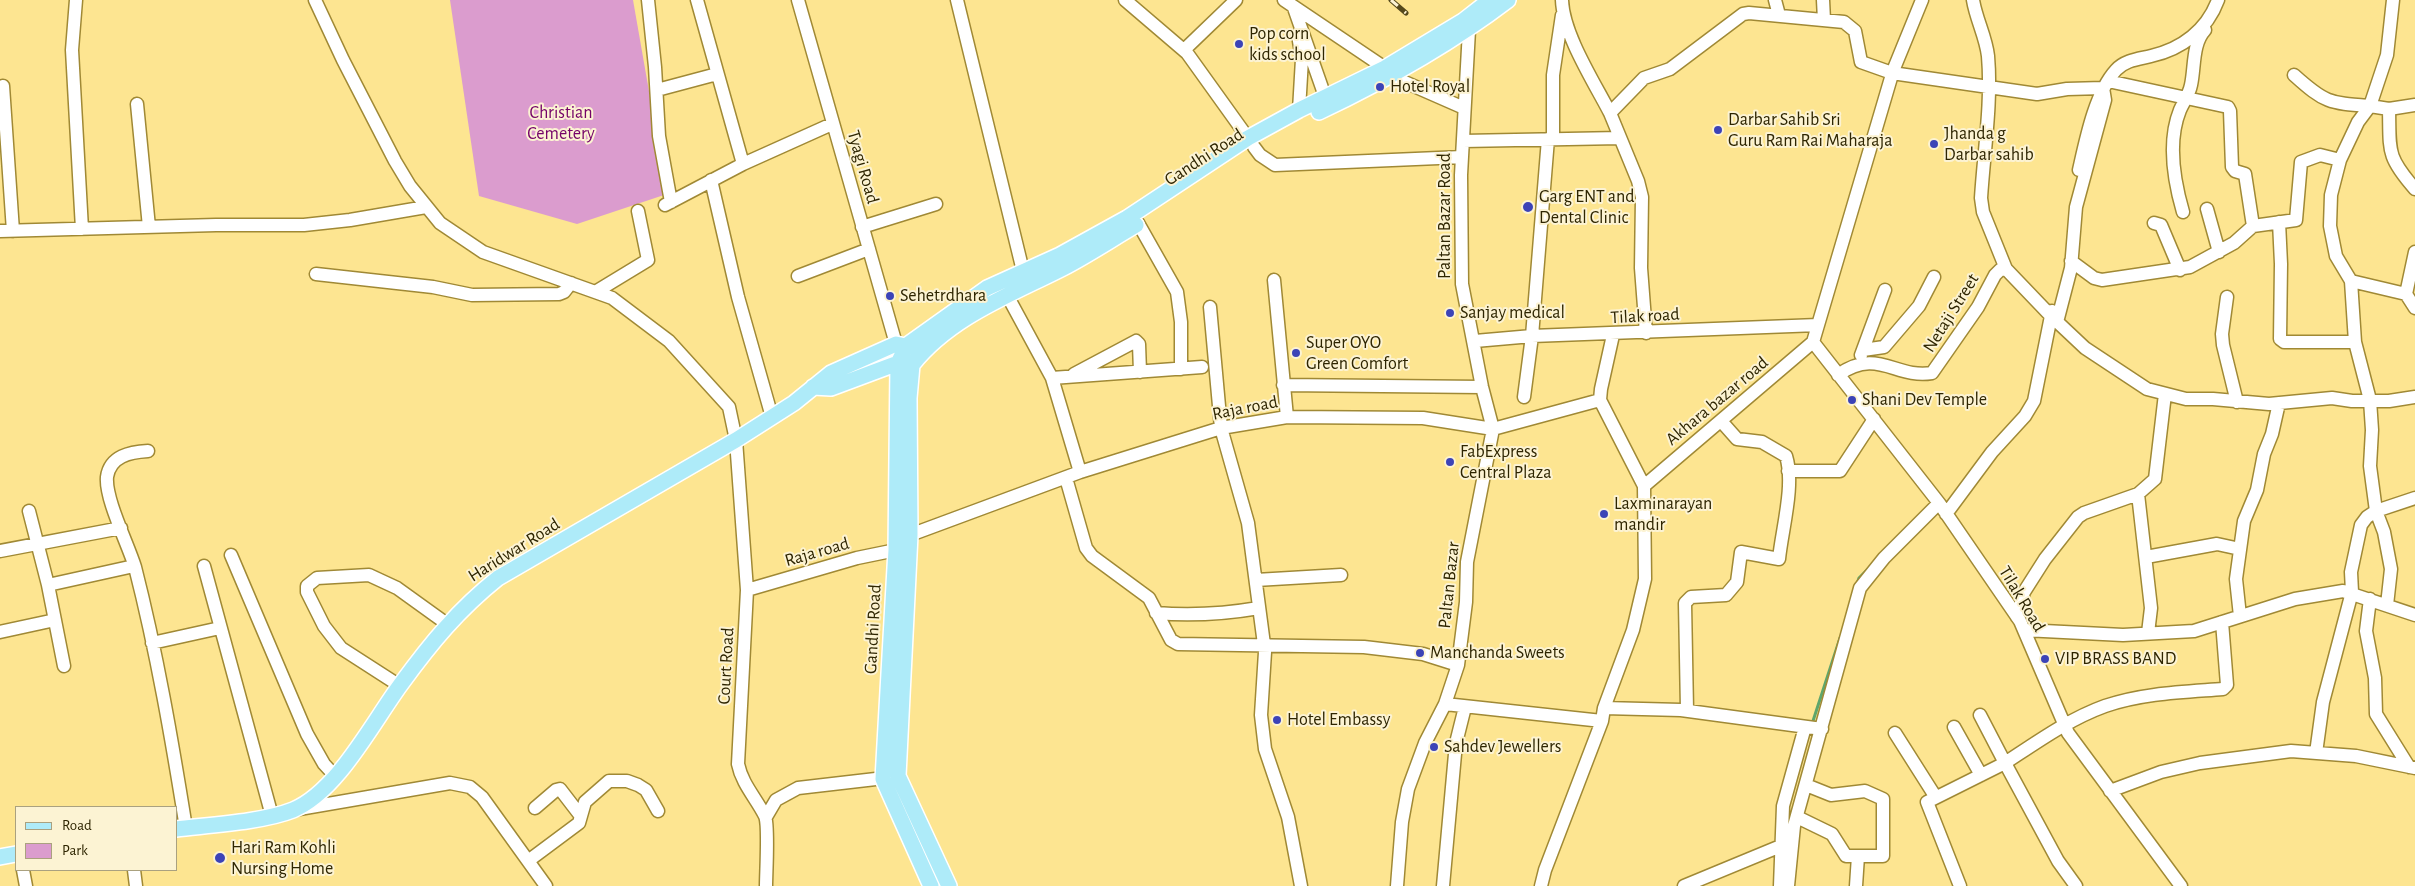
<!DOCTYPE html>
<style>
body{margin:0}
#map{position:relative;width:2415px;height:886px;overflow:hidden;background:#fde591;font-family:"Alegreya Sans",sans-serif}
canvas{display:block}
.legend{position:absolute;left:15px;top:806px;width:162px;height:65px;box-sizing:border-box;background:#fcf3d3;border:1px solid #aaa17f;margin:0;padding:6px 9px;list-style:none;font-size:15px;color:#2e2501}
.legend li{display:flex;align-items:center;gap:10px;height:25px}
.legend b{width:25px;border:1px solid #aaa17f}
</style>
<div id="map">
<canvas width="2415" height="886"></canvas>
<ul class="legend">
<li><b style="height:6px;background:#aeebf9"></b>Road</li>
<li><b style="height:14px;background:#db9cce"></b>Park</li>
</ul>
</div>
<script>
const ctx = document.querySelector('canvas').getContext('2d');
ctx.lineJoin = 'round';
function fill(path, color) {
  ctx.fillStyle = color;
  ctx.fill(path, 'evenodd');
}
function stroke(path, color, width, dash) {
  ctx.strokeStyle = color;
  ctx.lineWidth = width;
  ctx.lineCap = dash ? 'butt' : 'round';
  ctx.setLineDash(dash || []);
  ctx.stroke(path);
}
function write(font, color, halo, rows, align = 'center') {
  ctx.font = font + ' "Alegreya Sans",sans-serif';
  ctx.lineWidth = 4;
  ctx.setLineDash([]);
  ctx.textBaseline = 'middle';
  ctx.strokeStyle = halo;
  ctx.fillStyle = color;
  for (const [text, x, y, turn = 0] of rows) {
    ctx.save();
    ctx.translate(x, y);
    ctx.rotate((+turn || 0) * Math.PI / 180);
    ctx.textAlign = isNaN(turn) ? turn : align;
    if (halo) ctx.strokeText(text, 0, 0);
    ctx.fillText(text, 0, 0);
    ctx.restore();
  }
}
const green = new Path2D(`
 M450 0H633L667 194 577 224 479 196Z`);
const stream = new Path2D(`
 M1857 584 1859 578 1868 569
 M1812 724 1840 638`);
const minor = new Path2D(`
 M76 0 72 50 82 229
 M315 0 343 60 395 161 410 186 440 223 483 252 612 298 669 341 729 407 736 440 747 590 738 764C742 784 756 798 765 816 769 825 766 873 766 886
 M648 0 655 67 659 136 671 202
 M697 0 743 164
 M798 0 896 344
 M957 0 1023 271
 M1125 0 1187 53 1248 138
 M1284 0 1385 68
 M1562 0C1563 34 1594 82 1610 113L1644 78 1670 69 1743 14 1749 13 1844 22 1855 31 1861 62 1892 73 2037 94 2067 89 2103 88 2105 100 2076 207 2071 268 2057 322
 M1775 0 1779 15
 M1823 0 1824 20
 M1973 0C1976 19 1986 37 1988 56 1992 102 1984 151 1981 198L1983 212 2006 269 2051 316 2085 348 2147 389 2186 399H2213L2269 404 2332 398 2352 401H2389L2415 397
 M2393 0 2387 55 2370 106 2389 109 2415 105
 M1294 8 1328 105
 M1298 35 1302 59 1299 110
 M1184 50 1236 0
 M2294 75C2325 103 2329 103 2370 106L2358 122 2340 160 2331 195 2330 226 2336 256 2351 281 2355 342 2370 400 2372 430 2370 466 2376 511 2384 532 2391 569 2387 605
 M1391 76 1464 108
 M2108 81 2228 107 2230 111 2232 167 2235 171 2245 174 2253 226
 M3 86 13 231
 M657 90 717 74
 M137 104 149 227
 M2389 109C2390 151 2386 156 2415 189
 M1610 113 1638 181 1642 197 1641 268 1646 333
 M1553 139V75L1562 15
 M1463 141 1620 138
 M1254 147 1260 155 1275 165 1462 157
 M2079 170C2086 139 2095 93 2116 70 2125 60 2139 59 2151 56 2182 49 2207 30 2218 0
 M711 180 738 297 772 417
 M665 205 743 164 832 124
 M2207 209 2219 252
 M2183 212C2174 181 2167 142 2180 110 2184 101 2189 95 2191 85 2195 67 2192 44 2205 30
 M2279 222 2281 264 2280 339 2284 342H2355
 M1138 223 1177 292 1181 322V369
 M2154 223 2161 225 2180 270
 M862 227 936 204
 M0 231 216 225H304L350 220 426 207
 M2071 261 2094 278 2102 280 2190 267 2234 243 2253 226 2296 220 2301 162 2320 155 2340 160
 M316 274 433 287 472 295 559 294 564 292 571 283
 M798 276 869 249
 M1274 280 1287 417
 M2351 281 2406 294 2415 252
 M597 291 648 260 638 211
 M2406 294 2415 308
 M1007 295 1052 378 1080 472
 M2227 297 2222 334 2223 345 2237 402
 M1210 307 1221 428 1248 523 1265 652 1261 715 1265 749 1288 817 1301 886
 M1475 341 1532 336 1818 325
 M1813 342 1939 503 2020 621 2068 733 2181 886
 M1813 342 1893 71 1922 0
 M1863 350 1884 347 1919 306 1934 277
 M1861 355 1885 290
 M1074 374 1136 341 1139 344 1140 372
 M1838 375C1878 347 1895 379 1932 373L1978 307 1995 275 2000 270 2006 269
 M1052 378 1202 367
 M1283 385 1482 387
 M1524 397 1532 336 1548 139
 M148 451C130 452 110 456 107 477 105 499 128 544 135 567 157 653 172 741 186 828
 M1788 471H1840L1874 419
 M1066 478 1086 548 1092 556 1149 598 1171 640 1178 644 1364 647 1423 654 1458 665
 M1644 486 1813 342
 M2138 494 2151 608 2148 633
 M29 511 48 585 64 666
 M1946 514 1992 452 2025 416 2034 401 2052 311
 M910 535 1080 472 1221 428 1287 417 1423 418 1493 429 1600 400
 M0 551 121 528
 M231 555 307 734 324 764 336 777
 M2146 557 2217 544 2240 549
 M204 566 272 816
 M1256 580 1341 575
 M48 585 134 566
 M747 590 857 558 896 550
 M2370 599 2366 631 2375 678 2376 714 2409 767
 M1156 613C1191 616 1224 614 1259 608
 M2240 616 2236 579 2244 521 2257 490 2264 454 2272 434 2279 403
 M2017 617 2024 592 2045 559 2078 517 2084 513 2138 494 2155 479 2165 394
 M2024 630 2123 635 2194 631 2295 599 2343 591 2415 615
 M0 632 55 620
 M152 643 220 628
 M400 686 341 648 324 626 307 592V586L317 578 369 575 397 588 447 624
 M1445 704 1602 721
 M1604 708 1681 710 1822 729
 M1687 710 1685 603 1691 597 1726 595 1737 582 1741 552 1779 559C1782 529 1795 485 1786 456L1762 442 1737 439 1721 421
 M1954 727 1981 775
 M1895 733 1935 796
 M2316 753 2323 702 2352 592 2351 572 2361 525 2367 517 2376 511 2415 498
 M2110 791 2161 772 2200 763 2291 751 2356 756 2415 768
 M535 808 556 790 560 789 580 815
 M299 809 450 783 470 787 482 797 546 886
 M766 817 776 800 798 788 893 777
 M1797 817 1832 834 1846 856H1883V799L1865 791 1831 795 1806 785
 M528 861 579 823 585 802 609 781H627L638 785 646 790 658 811
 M23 870 26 886
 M134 870 136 886
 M1397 886 1402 822 1408 789 1425 743 1445 704 1458 665 1466 602 1467 562 1493 429 1482 387 1462 284 1461 175 1469 30
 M1443 886 1456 743 1465 707
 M1541 886 1545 870 1602 721 1604 708 1633 630 1645 579 1644 486 1600 400 1601 389 1613 335
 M1684 886 1788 843
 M1780 886 1783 806 1805 727
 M1788 886 1794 826 1860 588 1884 558 1939 503
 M1856 886 1858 856
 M1960 886 1927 802 2005 763 1980 715
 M2076 886 2058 861 2005 763C2037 742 2069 719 2105 706 2143 693 2184 692 2223 689L2227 685 2222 622`);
const major = new Path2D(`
 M1319 112C1386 80 1449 45 1508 0
 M912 365C950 317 1010 295 1063 268 1088 255 1112 239 1136 225
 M912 365 909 398 910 535 898 776 949 886
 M813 387 831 388 898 363
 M176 829C209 825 263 822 293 810 337 792 373 722 401 684 431 643 458 610 498 578L736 440 794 403 831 373 896 344 924 350
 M0 857 16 854
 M931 886 883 779 896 550 898 363 907 345 987 288 1060 255 1127 218 1248 138 1299 110 1385 68 1463 21 1490 0`);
const rail = new Path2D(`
 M1391 0 1406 13`);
const markers = [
 [1239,44,5,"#3c43b7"],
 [1380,87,5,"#3c43b7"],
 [1718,130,5,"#3c43b7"],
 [1934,144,5,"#3c43b7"],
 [1528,207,6,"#3c43b7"],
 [890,296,5,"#3c43b7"],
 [1450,313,5,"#3c43b7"],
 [1296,353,5,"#3c43b7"],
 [1852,400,5,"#3c43b7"],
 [1450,462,5,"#3c43b7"],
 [1604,514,5,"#3c43b7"],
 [1420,653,5,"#3c43b7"],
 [2045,659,5,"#3c43b7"],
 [1277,720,5,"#3c43b7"],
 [1434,747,5,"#3c43b7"],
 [220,858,6,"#3c43b7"]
];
const poiNames = [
 ["Pop corn",1249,34],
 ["kids school",1249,55],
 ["Hotel Royal",1390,87],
 ["Darbar Sahib Sri",1728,120],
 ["Guru Ram Rai Maharaja",1728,141],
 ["Jhanda g",1944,134],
 ["Darbar sahib",1944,155],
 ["Garg ENT and",1539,197],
 ["Dental Clinic",1539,218],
 ["Sehetrdhara",900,296],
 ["Sanjay medical",1460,313],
 ["Super OYO",1306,343],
 ["Green Comfort",1306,364],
 ["Shani Dev Temple",1862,400],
 ["FabExpress",1460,452],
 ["Central Plaza",1460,473],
 ["Laxminarayan",1614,504],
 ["mandir",1614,525],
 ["Manchanda Sweets",1430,653],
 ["VIP BRASS BAND",2055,659],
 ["Hotel Embassy",1287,720],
 ["Sahdev Jewellers",1444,747],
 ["Hari Ram Kohli",231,848],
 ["Nursing Home",231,869]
];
const parkNames = [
 ["Christian",561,113],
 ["Cemetery",561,134]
];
const streetNames = [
 ["Gandhi Road",1204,157,-33],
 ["Tyagi Road",863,167,74],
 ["Paltan Bazar Road",1445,216,-90],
 ["Netaji Street",1951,313,-58],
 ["Tilak road",1645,316,-3],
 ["Akhara bazar road",1717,401,-40],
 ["Raja road",1245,408,-11],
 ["Haridwar Road",514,550,-32],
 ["Raja road",817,552,-16],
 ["Paltan Bazar",1449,585,-84],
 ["Tilak Road",2022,599,59],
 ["Gandhi Road",873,629,-87],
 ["Court Road",726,666,-87]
];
fill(green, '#db9cce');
stroke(stream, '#5ea66b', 3);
stroke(minor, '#a08935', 15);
stroke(major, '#fff', 18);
stroke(minor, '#fff', 12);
stroke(major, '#aeebf9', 15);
stroke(rail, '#54481b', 5);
stroke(rail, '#fcf3d3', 3, [9]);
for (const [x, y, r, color] of markers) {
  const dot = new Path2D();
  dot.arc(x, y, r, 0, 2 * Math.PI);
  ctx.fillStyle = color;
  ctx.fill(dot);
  stroke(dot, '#fcf3d3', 2);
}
write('18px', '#2e2501', '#fcf3d3', poiNames, 'left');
write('18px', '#740268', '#fcf3d3', parkNames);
write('18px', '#2e2501', '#fcf3d3', streetNames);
</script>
